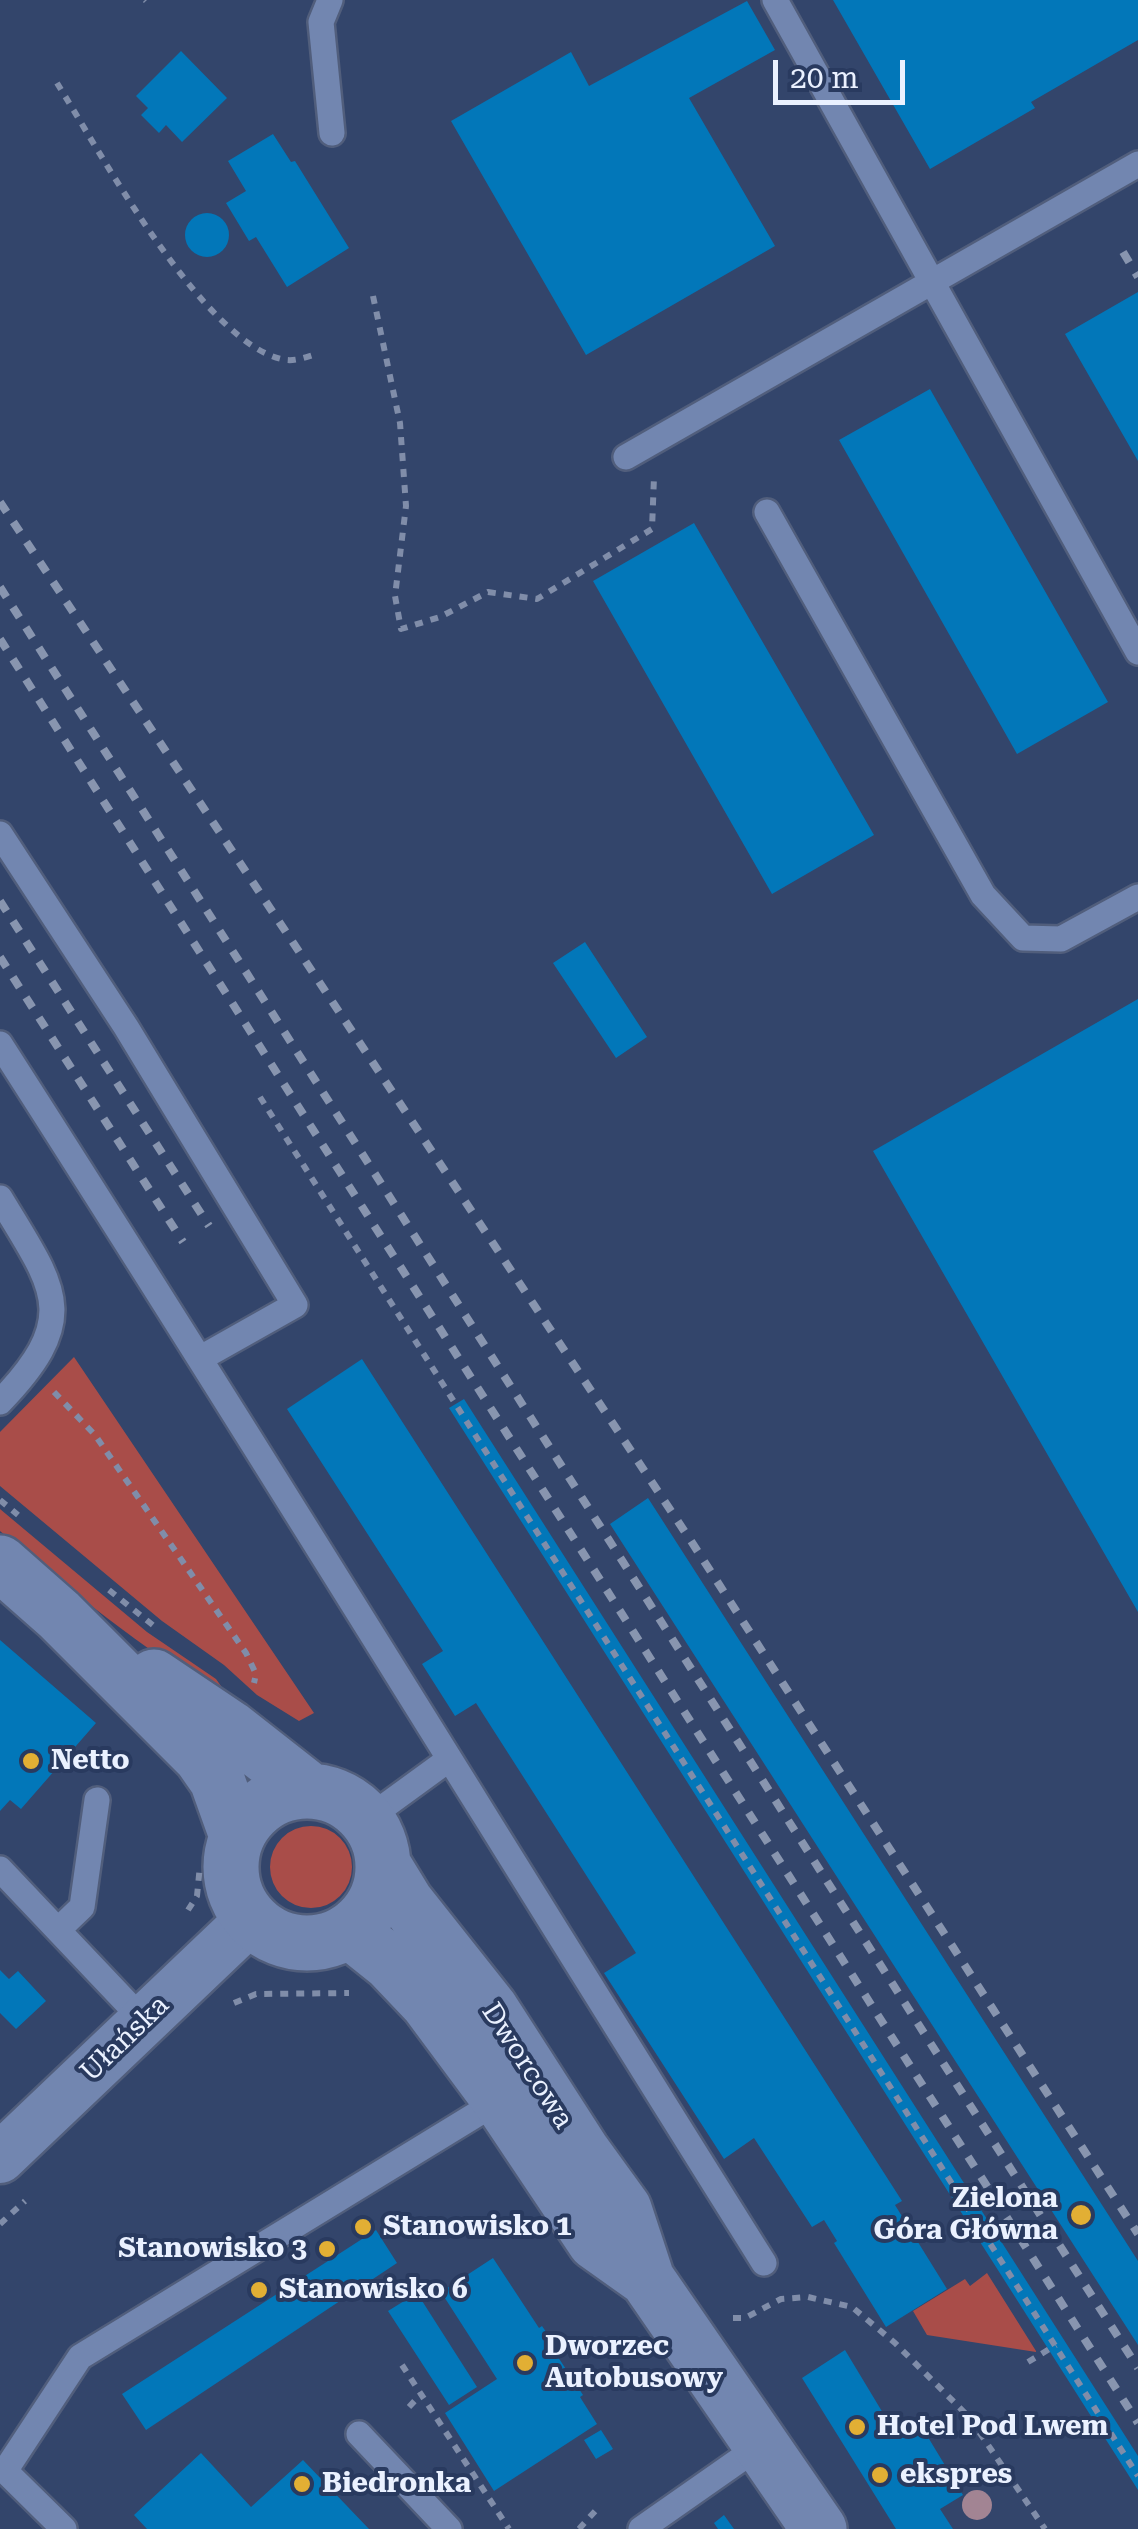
<!DOCTYPE html>
<meta charset="utf-8">
<style>
body{margin:0}
#map{position:relative;width:1138px;height:2529px;overflow:hidden;background:#33456b;font-family:"Roboto Serif",serif}
canvas{display:block}
.scale{position:absolute;left:773px;top:60px;width:132px;height:45px;box-sizing:border-box;border:5px solid #eaf1ff;border-top:0;padding-left:12px;font-size:30px;line-height:35px;white-space:nowrap;color:#eaf1ff;-webkit-text-stroke:8px #293a5f;paint-order:stroke}
</style>
<div id="map">
<canvas width="1138" height="2529"></canvas>
<div class="scale">20 m</div>
</div>
<script>
const ctx = document.querySelector('canvas').getContext('2d');
ctx.lineJoin = 'round';
function fill(path, color) {
  ctx.fillStyle = color;
  ctx.fill(path, 'evenodd');
}
function stroke(path, color, width, dash) {
  ctx.strokeStyle = color;
  ctx.lineWidth = width;
  ctx.lineCap = dash ? 'butt' : 'round';
  ctx.setLineDash(dash || []);
  ctx.stroke(path);
}
function write(font, color, halo, rows, align = 'center') {
  ctx.font = font + ' "Roboto Serif",serif';
  ctx.lineWidth = 8;
  ctx.setLineDash([]);
  ctx.textBaseline = 'middle';
  ctx.strokeStyle = halo;
  ctx.fillStyle = color;
  for (const [text, x, y, turn = 0] of rows) {
    ctx.save();
    ctx.translate(x, y);
    ctx.rotate((+turn || 0) * Math.PI / 180);
    ctx.textAlign = isNaN(turn) ? turn : align;
    if (halo) ctx.strokeText(text, 0, 0);
    ctx.fillText(text, 0, 0);
    ctx.restore();
  }
}
const green = new Path2D(`
 M74 1357 314 1713 299 1721 257 1695 224 1665 162 1621 0 1486V1432Z
 M0 1509 147 1632 216 1679 221 1686V1696C141 1648 71 1591 0 1531Z
 M270 1867a41 41 0 1 1 82 0a41 41 0 1 1-82 0Z
 M987 2273 1036 2351V2352L927 2335 913 2311 965 2279 970 2286Z`);
const building = new Path2D(`
 M833 0H1138V40L1031 102 1035 108 930 169Z
 M747 1 775 50 689 98 775 246 586 355 451 121 571 52 589 86Z
 M181 51 227 98 182 142 166 125 159 133 141 115 148 108 136 96Z
 M273 134 291 162 295 161 349 248 287 287 256 237 249 241 226 203 246 191 228 161Z
 M185 235a22 22 0 1 1 44 0a22 22 0 1 1-44 0Z
 M1138 292V461L1065 334Z
 M930 389 1108 702 1017 754 839 440Z
 M694 523 874 835 772 894 593 581Z
 M585 942 647 1037 616 1058 553 963Z
 M1138 999V1612L873 1151Z
 M362 1359 902 2201 895 2205 947 2289 886 2327 834 2243 837 2241 824 2220 812 2227 754 2138 724 2159 604 1973 636 1953 476 1703 455 1716 422 1664 443 1651 287 1409Z
 M464 1399 1138 2456V2490L449 1408Z
 M648 1498 1138 2261V2345L610 1524Z
 M0 1640 96 1723 21 1809 10 1800 0 1811Z
 M0 1970 9 1979 18 1971 46 2001 16 2029 0 2013Z
 M376 2230 397 2263 146 2430 122 2394Z
 M493 2258 539 2328 542 2326 555 2345 552 2348 583 2395 580 2397 597 2424 494 2491 445 2413 497 2379 441 2292Z
 M417 2293 477 2387 449 2405 388 2311Z
 M845 2350 898 2438 920 2424 963 2495 940 2509 953 2529H896L802 2378Z
 M601 2430 613 2449 596 2459 584 2440Z
 M201 2453 251 2507 303 2460 369 2529H147L134 2515Z
 M724 2515 734 2529H718L714 2523Z`);
const path = new Path2D(`
 M145 0 146 1
 M57 83C99 150 207 350 287 360 297 361 309 356 317 354
 M373 296 400 423 406 506 395 596 401 629 440 617 488 592 537 599 652 529 654 477
 M260 1097 1138 2476
 M54 1392 95 1435 246 1653 256 1674 254 1683
 M0 1500 18 1515
 M109 1590 154 1626
 M188 1910 197 1896 200 1865
 M234 2003 256 1994 349 1993
 M0 2224 25 2201
 M733 2318H745L781 2299 808 2297 852 2307 895 2343 969 2417 1045 2529
 M1028 2362 1056 2345
 M402 2365 509 2529
 M409 2407 421 2394
 M579 2529 597 2509`);
const service = new Path2D(`
 M330 0 321 22 332 133
 M775 0 1138 652
 M626 457 1138 164
 M767 512 983 895 1023 938 1061 939 1138 897
 M0 834 126 1027 295 1305 201 1358
 M0 1044C259 1448 509 1857 764 2263
 M0 1198C54 1288 83 1316 0 1402
 M367 1819 448 1760
 M0 1869 144 2021
 M59 1929 82 1907 97 1800
 M359 2434 449 2529
 M64 2529 5 2471 80 2357 500 2100
 M641 2529 761 2445`);
const minor = new Path2D(`
 M0 2158 251 1919`);
const tertiary = new Path2D(`
 M0 1563 59 1615 201 1757 217 1780 237 1836
 M154 1677 230 1728 309 1790
 M231 1867a76 76 0 1 1 152 0a76 76 0 1 1-152 0Z
 M384 1866 406 1902 490 2008 582 2151 624 2209 647 2279 819 2529
 M350 1931 390 1963 428 2003 500 2100 595 2242 647 2279`);
const rail = new Path2D(`
 M1123 252 1138 277
 M0 502 691 1541 1138 2234
 M0 587 1138 2368
 M0 639 1138 2423
 M0 901 209 1226
 M0 957 183 1242`);
const trees = [
 [977,2505]
];
const markers = [
 [31,1761,10,"#e2af34"],
 [1081,2215,12,"#e2af34"],
 [363,2227,10,"#e2af34"],
 [327,2249,10,"#e2af34"],
 [259,2290,10,"#e2af34"],
 [525,2363,10,"#e2af34"],
 [857,2427,10,"#e2af34"],
 [880,2475,10,"#e2af34"],
 [302,2484,10,"#e2af34"]
];
const poiNames = [
 ["Netto",51,1761],
 ["Zielona",1058,2199,"right"],
 ["Góra Główna",1058,2231,"right"],
 ["Stanowisko 1",383,2227],
 ["Stanowisko 3",307,2249,"right"],
 ["Stanowisko 6",279,2290],
 ["Dworzec",545,2347],
 ["Autobusowy",545,2379],
 ["Hotel Pod Lwem",877,2427],
 ["ekspres",900,2475],
 ["Biedronka",322,2484]
];
const streetNames = [
 ["Ułańska",125,2039,-44],
 ["Dworcowa",527,2066,57]
];
fill(green, '#a94d49');
fill(building, '#0277b9');
stroke(service, '#515e7c', 30);
stroke(minor, '#515e7c', 55);
stroke(tertiary, '#515e7c', 60);
stroke(path, '#808da9', 6, [8, 8]);
stroke(service, '#7286b0', 25);
stroke(minor, '#7286b0', 50);
stroke(tertiary, '#7286b0', 55);
stroke(rail, '#8895af', 8, [12, 12]);
ctx.fillStyle = '#a28493';
for (const [x, y] of trees) {
  ctx.beginPath();
  ctx.arc(x, y, 15, 0, 2 * Math.PI);
  ctx.fill();
}
for (const [x, y, r, color] of markers) {
  const dot = new Path2D();
  dot.arc(x, y, r, 0, 2 * Math.PI);
  ctx.fillStyle = color;
  ctx.fill(dot);
  stroke(dot, '#293a5f', 4);
}
write('bold 28px', '#eaf1ff', '#293a5f', poiNames, 'left');
write('28px', '#eaf1ff', '#293a5f', streetNames);
</script>
